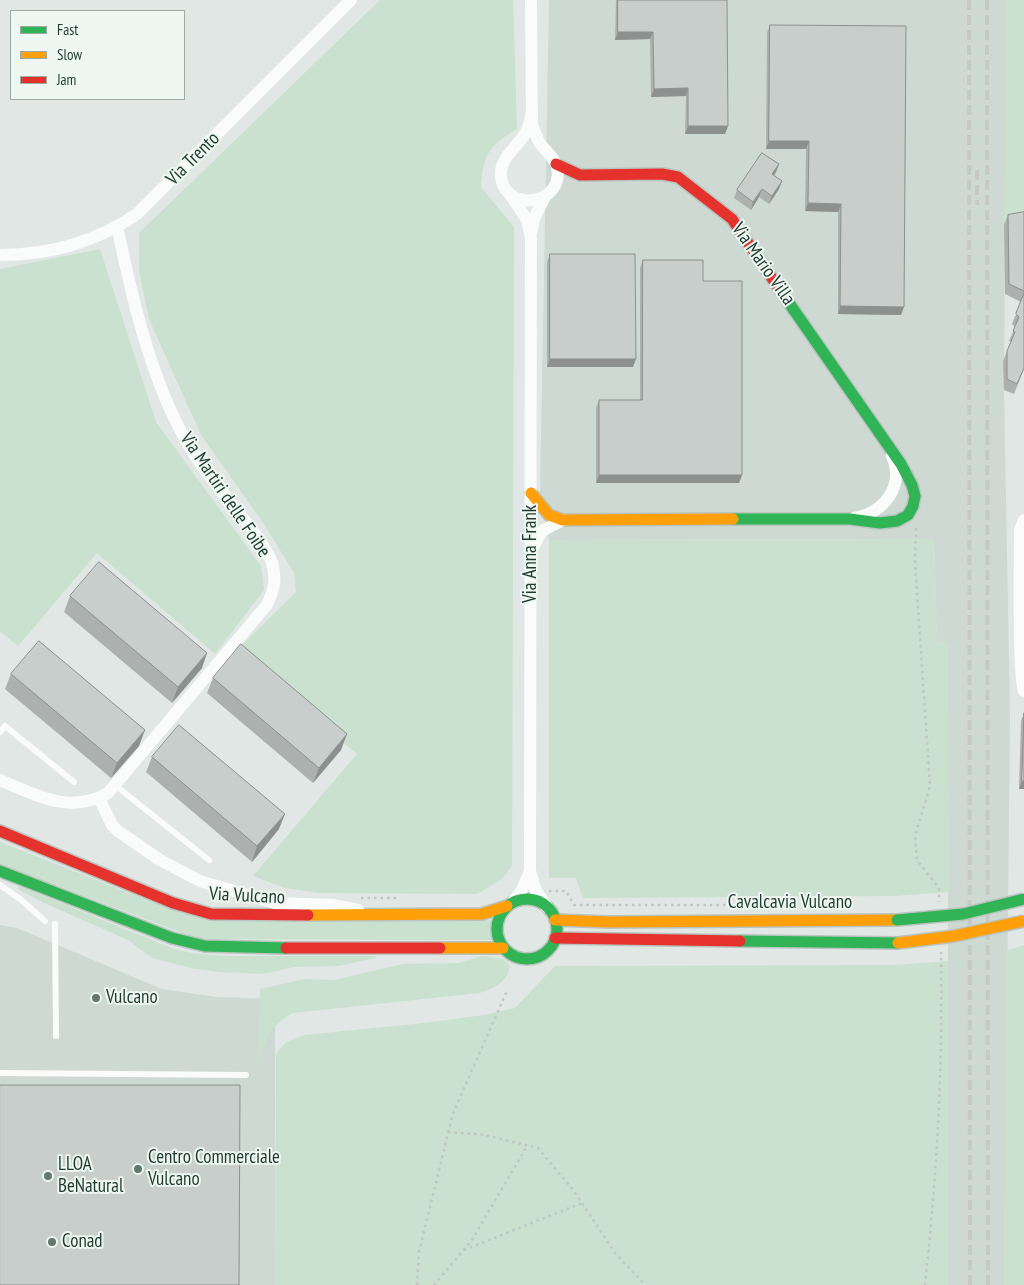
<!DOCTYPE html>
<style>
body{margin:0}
#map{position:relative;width:1024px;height:1285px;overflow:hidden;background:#e1e7e4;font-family:"PT Sans Narrow",sans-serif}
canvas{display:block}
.legend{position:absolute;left:10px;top:10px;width:175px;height:90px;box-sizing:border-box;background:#eef7f1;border:1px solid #9baba4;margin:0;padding:6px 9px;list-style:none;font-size:15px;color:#1f3a30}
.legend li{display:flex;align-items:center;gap:10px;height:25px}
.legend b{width:25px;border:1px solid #9baba4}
</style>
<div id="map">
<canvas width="1024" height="1285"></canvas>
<ul class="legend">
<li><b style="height:6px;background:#30b455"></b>Fast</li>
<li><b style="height:6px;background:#ff9f0a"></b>Slow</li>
<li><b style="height:6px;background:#e5322d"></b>Jam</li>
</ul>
</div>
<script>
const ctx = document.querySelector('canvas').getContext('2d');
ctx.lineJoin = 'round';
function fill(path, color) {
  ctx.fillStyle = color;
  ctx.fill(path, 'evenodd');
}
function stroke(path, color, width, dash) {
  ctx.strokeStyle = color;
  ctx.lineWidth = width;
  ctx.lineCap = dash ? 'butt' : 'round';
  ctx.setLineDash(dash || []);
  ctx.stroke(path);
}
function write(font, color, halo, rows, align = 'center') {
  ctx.font = font + ' "PT Sans Narrow",sans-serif';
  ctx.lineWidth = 4;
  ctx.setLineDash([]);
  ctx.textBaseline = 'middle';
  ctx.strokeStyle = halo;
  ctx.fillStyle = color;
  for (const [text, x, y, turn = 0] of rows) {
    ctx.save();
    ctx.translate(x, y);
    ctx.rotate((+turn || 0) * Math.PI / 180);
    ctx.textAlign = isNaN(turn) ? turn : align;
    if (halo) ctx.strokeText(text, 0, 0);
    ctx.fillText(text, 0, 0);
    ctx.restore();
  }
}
const built = new Path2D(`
 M549 0H1006L1004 390 1010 718 1004 1285H948V642H937L934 539 549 540 540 495Z
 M0 925 17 928 162 989 216 997 275 999V1285H0Z`);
const green = new Path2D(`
 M380 0H513L517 129C489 146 483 154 481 187L514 227 512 866 502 879 477 894 319 893 285 888 253 876 357 754 236 651 296 592 294 573 264 524 201 435 149 319 139 270V233Z
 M1006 0H1024V222L1004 225Z
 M100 249 156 422 261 566 264 590 215 654 97 553 18 646 0 631V269Z
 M934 539 937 642 948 641 949 892 894 896 583 898 576 878H549V540Z
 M0 842 167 908 222 920H494V940L199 939 0 864Z
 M19 886 174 949 192 953 224 956H376L375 958 338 966 294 967 263 974 219 972 191 968 152 958 128 940 42 902 18 889Z
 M1024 945V1285H1004L1006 951Z
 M482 956 503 959 510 966C507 983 493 989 479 993L293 1013C270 1025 264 1042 258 1066L260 989 304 979 334 980 403 964 459 963Z
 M948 961V1285H275L276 1054 285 1043 304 1035 424 1023 484 1015 515 1008 555 966 896 965Z`);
const path = new Path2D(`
 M916 528 915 562 930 786 915 836 917 860 939 888V902
 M549 891H566L574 905H776
 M361 898H400
 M448 1132 485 1135 538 1148 574 1191 615 1253 645 1285
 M464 1250 582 1203
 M417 1285 419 1252 453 1113 507 991
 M434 1285 472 1240 527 1146
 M925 1285C937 1175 943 1063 941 952`);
const lane = new Path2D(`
 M0 732 5 726 74 782
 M116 786 209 860
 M0 885 20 899 45 921
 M55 924 56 1036
 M0 1073 246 1075`);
const street = new Path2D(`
 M531 115C528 144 502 151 501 172 499 213 565 208 557 167 554 156 545 151 539 142 536 136 534 130 532 124L531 0
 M510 194 527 220 531 238 530 871 536 891 547 907
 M531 233 535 216 545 197
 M0 255C50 255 96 242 137 214L351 0
 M854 518C884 513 905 486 892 456
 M1024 520 1020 530C1020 551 1018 683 1024 691
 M532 549 542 531 563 520
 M0 780C36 795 70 815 108 793L266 606C275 590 277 577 271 560 265 545 255 534 246 522 227 498 207 475 191 449 152 386 132 298 117 226
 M99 798 112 825 118 831 160 860 200 881 275 903 333 905 358 910
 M513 902 522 890 530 871`);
const fast = new Path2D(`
 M733 519H850L880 523 897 521 908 515 913 506 915 496 912 485 901 464 782 293
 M0 871 172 938 205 946 286 948
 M497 929a30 30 0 1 1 60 0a30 30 0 1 1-60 0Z
 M740 941 898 943`);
const slow = new Path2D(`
 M531 493 549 515 563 520 733 519
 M308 915 482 914 507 906
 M555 920 609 922 897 920
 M440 948H503`);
const jam = new Path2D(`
 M556 164 580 175 662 174 678 177 732 219 782 293
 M0 831 173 903 211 914 308 915
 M555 938 740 941
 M286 948H440`);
const rail = new Path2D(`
 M969 0 970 1285
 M987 0 988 1285
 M977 170V205`);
const fastBridge = new Path2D(`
 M897 920 963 914 1024 899`);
const slowBridge = new Path2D(`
 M898 943 954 936 1024 921`);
const wall = new Path2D(`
 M616 0H727L725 134H685L686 96 651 97 650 39 615 40Z
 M770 25 901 315 838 314V212L805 211 806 149H766L767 33Z
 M779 164 776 172 774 176 779 189 769 204 759 197 751 210 734 198 737 190Z
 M1008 215 1024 271V369L1014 394 1004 390 1003 361 1011 342 1009 341 1015 327 1012 324 1021 302 1005 294 1004 225Z
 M550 254 633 367H547V262Z
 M643 260 703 281 742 475 739 483H596V408L599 400H640V268Z
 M70 596 202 668 172 703 64 612Z
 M11 674 139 746 111 778 5 689Z
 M213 678 341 750 313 783 207 693Z
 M1024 713V789H1019L1021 721Z
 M152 757 279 829 252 862 146 772Z`);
const shadedWall = new Path2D(`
 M618 32H653L650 39 615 40Z
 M688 88 686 96 651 97 654 89Z
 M688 126H728L725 134H685Z
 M769 141H809L806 149H766Z
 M779 164 776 172 769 182 772 174Z
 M782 181 779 189 769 204 772 196Z
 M762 189 759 197 751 210 753 202Z
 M808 203 841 204 838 212 805 211Z
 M840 306 904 307 901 315 838 314Z
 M550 359H636L633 367H547Z
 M599 475H742L739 483H596Z
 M207 653 202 668 172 703 178 687Z
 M145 730 139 746 111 778 117 763Z
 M347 734 341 750 313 783 319 768Z
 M1022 781H1024V789H1019Z
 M285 814 279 829 252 862 257 846Z`);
const building = new Path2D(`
 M618 0H727L728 126H688V88L654 89 653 32H618Z
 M770 25 906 26 904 307 840 306 841 204 808 203 809 141H769Z
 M762 153 779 164 772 174 782 181 772 196 762 189 753 202 737 190Z
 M1024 212V291L1009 284 1008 215Z
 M550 254H635L636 359H550Z
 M643 260H703V281H742V475H599V400H642Z
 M1024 293V368L1017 384 1007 379V351L1015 332 1013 331 1019 317 1016 314Z
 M99 562 207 653 178 687 70 596Z
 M39 641 145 730 117 763 11 674Z
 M241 644 347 734 319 768 213 678Z
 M1024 713V781H1022Z
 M179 725 285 814 257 846 152 757Z
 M0 1085H240L239 1285H0Z`);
const markers = [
 [96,998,5,"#63776f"],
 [138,1169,5,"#63776f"],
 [48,1176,5,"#63776f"],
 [52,1242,5,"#63776f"]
];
const streetNames = [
 ["Via Trento",193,159,-45],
 ["Via Mario Villa",763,264,55],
 ["Via Martiri delle Foibe",225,495,56],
 ["Via Anna Frank",531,554,-90],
 ["Via Vulcano",247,896,3],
 ["Cavalcavia Vulcano",790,903]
];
const poiNames = [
 ["Vulcano",106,998],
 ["Centro Commerciale",148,1158],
 ["Vulcano",148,1180],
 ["LLOA",58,1165],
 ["BeNatural",58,1187],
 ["Conad",62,1242]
];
fill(built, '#ced9d3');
fill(green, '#c9e1ce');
stroke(fast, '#bac4bf', 14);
stroke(slow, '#bac4bf', 14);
stroke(jam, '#bac4bf', 14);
stroke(path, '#bfc7c5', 2.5, [2.5, 4]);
stroke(lane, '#fafbfb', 6);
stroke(street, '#fafbfb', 12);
stroke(fast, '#30b455', 11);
stroke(slow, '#ff9f0a', 11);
stroke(jam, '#e5322d', 11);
stroke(rail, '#c6c9c8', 4, [10, 5]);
stroke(fastBridge, '#bac4bf', 14, []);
stroke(slowBridge, '#bac4bf', 14, []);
stroke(fastBridge, '#30b455', 11);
stroke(slowBridge, '#ff9f0a', 11);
fill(wall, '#acb1af');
fill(shadedWall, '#8c908e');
fill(building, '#c8cecb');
stroke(building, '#8c908e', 1);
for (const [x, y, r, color] of markers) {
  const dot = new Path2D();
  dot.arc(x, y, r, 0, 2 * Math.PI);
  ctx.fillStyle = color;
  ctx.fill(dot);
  stroke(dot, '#eef7f1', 2);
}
write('19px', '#1f3a30', '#eef7f1', streetNames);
write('19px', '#1f3a30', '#eef7f1', poiNames, 'left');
</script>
